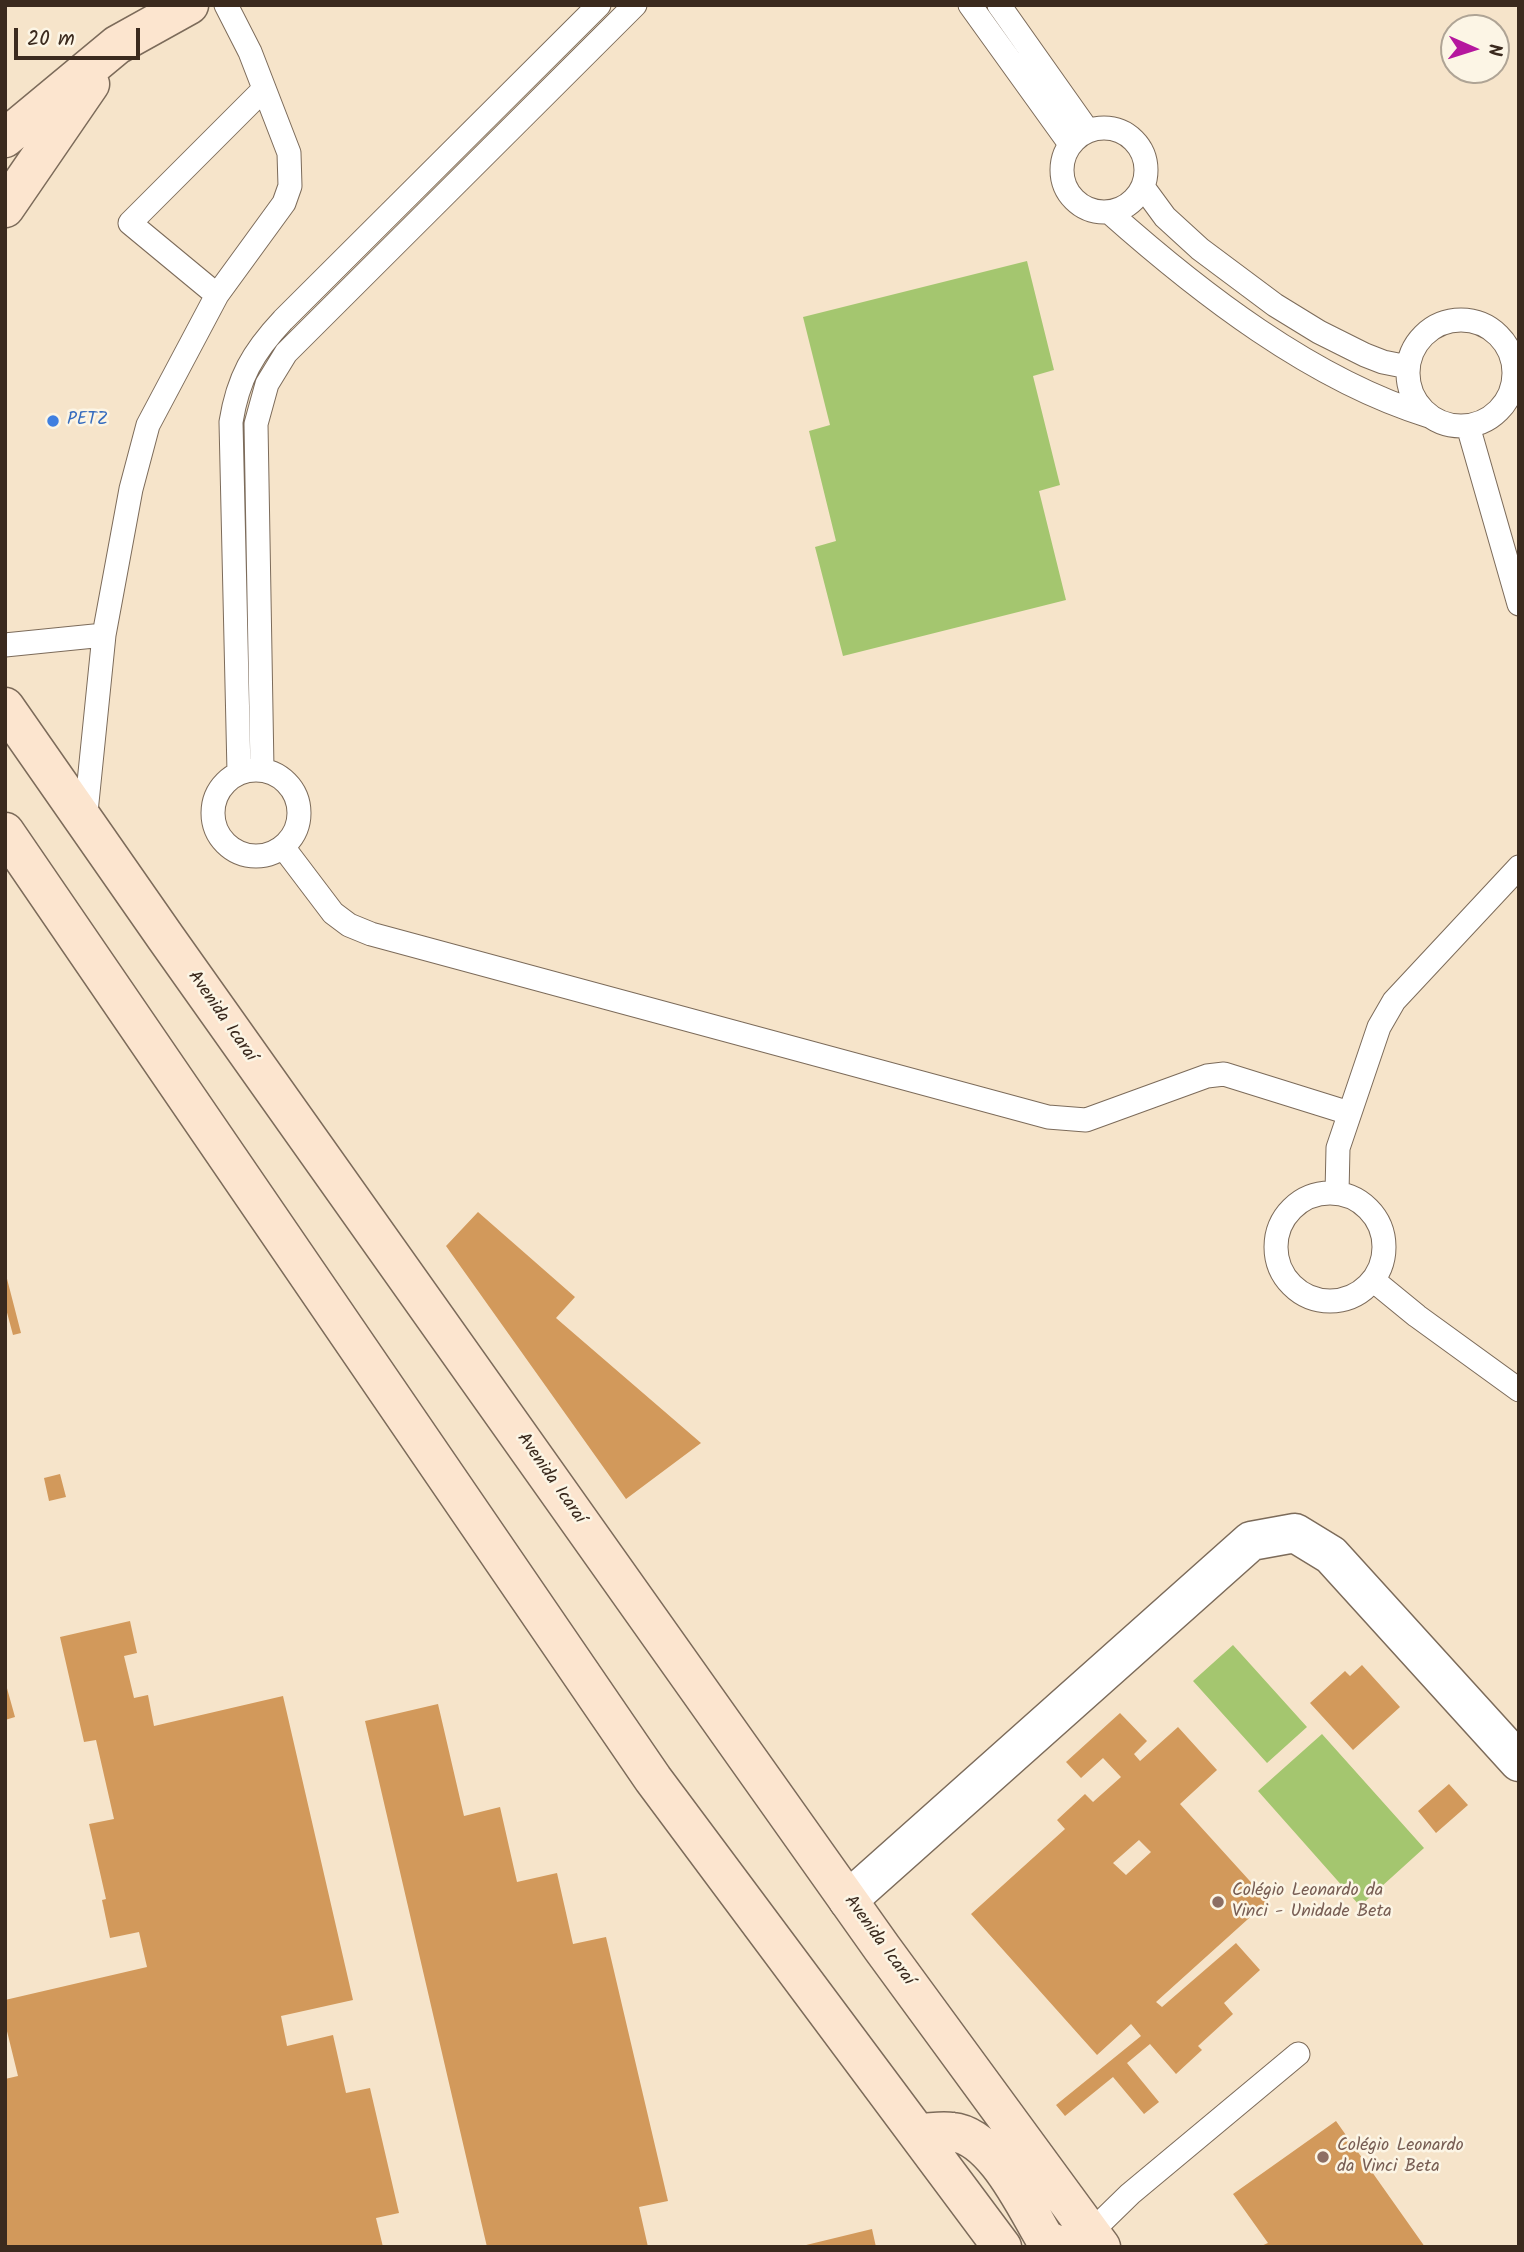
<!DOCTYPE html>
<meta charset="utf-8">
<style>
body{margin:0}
#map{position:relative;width:1524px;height:2252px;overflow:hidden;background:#f6e4ca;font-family:Kalam,sans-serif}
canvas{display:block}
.frame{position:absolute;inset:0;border:7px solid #3b2a1e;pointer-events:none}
.north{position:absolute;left:1440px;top:14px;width:70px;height:70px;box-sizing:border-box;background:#fcf5e5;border:2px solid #afa495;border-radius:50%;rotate:93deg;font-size:19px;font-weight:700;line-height:28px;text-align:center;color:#3b2a1e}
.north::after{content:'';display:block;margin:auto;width:24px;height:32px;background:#b5179e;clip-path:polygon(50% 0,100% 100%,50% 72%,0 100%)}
.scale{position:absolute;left:14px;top:28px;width:126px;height:32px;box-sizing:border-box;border:4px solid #3b2a1e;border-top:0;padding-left:9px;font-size:21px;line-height:24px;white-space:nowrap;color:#3b2a1e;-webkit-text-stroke:5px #fcf5e5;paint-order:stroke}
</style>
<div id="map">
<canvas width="1524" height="2252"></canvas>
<div class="frame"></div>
<div class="north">N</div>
<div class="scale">20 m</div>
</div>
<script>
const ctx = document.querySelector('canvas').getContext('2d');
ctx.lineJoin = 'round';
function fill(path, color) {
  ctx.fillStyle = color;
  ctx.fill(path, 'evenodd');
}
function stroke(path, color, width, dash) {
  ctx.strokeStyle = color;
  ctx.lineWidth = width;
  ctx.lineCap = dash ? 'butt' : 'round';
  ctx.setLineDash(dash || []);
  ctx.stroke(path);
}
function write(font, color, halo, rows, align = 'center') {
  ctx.font = font + ' Kalam,sans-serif';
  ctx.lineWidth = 5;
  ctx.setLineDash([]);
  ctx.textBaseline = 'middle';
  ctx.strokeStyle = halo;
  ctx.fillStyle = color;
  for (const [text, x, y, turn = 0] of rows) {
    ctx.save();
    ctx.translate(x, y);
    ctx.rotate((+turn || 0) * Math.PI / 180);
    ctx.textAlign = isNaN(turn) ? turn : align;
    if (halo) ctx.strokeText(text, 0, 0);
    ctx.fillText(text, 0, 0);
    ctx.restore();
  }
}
const green = new Path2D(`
 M1027 261 1054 370 1033 376 1060 485 1039 491 1066 600 843 656 815 547 836 541 809 431 830 425 803 317Z
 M1233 1645 1307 1727 1267 1763 1193 1681Z
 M1322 1734 1424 1848 1360 1906 1258 1791Z`);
const building = new Path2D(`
 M478 1212 575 1297 556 1318 701 1443 626 1499 446 1246Z
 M5 1271 21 1333 13 1335 5 1305Z
 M60 1474 66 1497 49 1501 44 1478Z
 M130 1621 137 1653 124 1656 134 1698 148 1695 154 1726 283 1696 353 2000 281 2016 287 2046 333 2035 346 2093 370 2088 399 2213 376 2218 383 2247H5V2079L18 2076 5 2023V2000L147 1967 139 1932 110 1938 102 1900 106 1899 89 1824 114 1819 96 1740 84 1742 60 1637Z
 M1362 1665 1400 1707 1353 1750 1310 1703 1345 1671 1350 1676Z
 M5 1681 15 1717 5 1720Z
 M438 1704 464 1816 500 1807 517 1882 557 1873 573 1944 606 1937 668 2201 639 2207 648 2247H487L365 1721Z
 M1120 1713 1147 1741 1134 1754 1140 1761 1178 1727 1217 1770 1180 1804 1268 1901 1156 2002 1162 2007 1236 1943 1260 1970 1224 2003 1233 2014 1198 2046 1202 2050 1176 2074 1150 2044 1127 2063 1159 2102 1144 2114 1113 2077 1065 2116 1056 2105 1141 2036 1131 2024 1097 2055 971 1914 1065 1829 1057 1820 1085 1794 1093 1802 1121 1777 1103 1758 1081 1778 1066 1762ZM1139 1840 1151 1852 1126 1875 1113 1863Z
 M1449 1784 1468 1805 1436 1833 1418 1811Z
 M1336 2121 1425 2247H1259L1268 2243 1233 2194Z
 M872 2229 876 2247H802V2246Z`);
const lane = new Path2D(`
 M970 5 1070 144
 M999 5 1088 131
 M1062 170a42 42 0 1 1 84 0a42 42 0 1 1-84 0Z
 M1143 187 1165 217 1200 249 1275 305 1319 332 1365 355 1383 362 1408 367
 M1109 212C1199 292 1312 380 1429 416
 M217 295 130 223 264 89
 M1408 373a53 53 0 1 1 106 0a53 53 0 1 1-106 0Z
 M1468 426 1519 604
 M5 645 104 635
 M262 769 256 424 267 384 286 353 635 5
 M213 813a43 43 0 1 1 86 0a43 43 0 1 1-86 0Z
 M239 772 231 422C238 378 253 352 283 320L599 5
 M85 822 104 635 131 489 148 425 217 295 284 203 290 186 289 153 250 52 226 5
 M283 847 333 913 349 925 371 934 1048 1117 1086 1120 1207 1076 1224 1074 1349 1113
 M1337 1193 1338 1148 1379 1027 1394 1001 1519 867
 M1276 1247a54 54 0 1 1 108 0a54 54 0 1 1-108 0Z
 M1373 1280 1417 1316 1519 1390
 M1090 2233 1130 2194 1298 2054`);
const street = new Path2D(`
 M848 1900 1251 1541 1295 1533 1331 1555 1519 1762`);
const secondary = new Path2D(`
 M5 138 117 45 189 5
 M5 208 90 84
 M5 707 166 938 882 1948 1101 2247
 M5 832 653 1779 1002 2247
 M919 2133C930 2133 941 2130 952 2132 994 2136 1025 2206 1045 2239 1066 2250 1073 2246 1090 2233`);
const markers = [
 [53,421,7,"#3f7fe0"],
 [1218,1902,7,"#8d6e63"],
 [1323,2157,7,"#8d6e63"]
];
const shopNames = [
 ["PETZ",67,421]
];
const streetNames = [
 ["Avenida Icaraí",221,1017,55],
 ["Avenida Icaraí",550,1479,55],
 ["Avenida Icaraí",878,1941,54]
];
const educationNames = [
 ["Colégio Leonardo da",1232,1892],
 ["Vinci - Unidade Beta",1232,1913],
 ["Colégio Leonardo",1337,2147],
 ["da Vinci Beta",1337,2168]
];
fill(green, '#a4c66f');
fill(building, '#d2995b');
stroke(lane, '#7c6b5a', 25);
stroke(street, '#7c6b5a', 41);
stroke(secondary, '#7c6b5a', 41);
stroke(lane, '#fff', 23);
stroke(street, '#fff', 38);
stroke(secondary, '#fce5cf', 38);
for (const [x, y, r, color] of markers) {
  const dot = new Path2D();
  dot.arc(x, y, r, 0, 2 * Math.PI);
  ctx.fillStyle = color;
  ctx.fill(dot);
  stroke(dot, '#fcf5e5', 2.5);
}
write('18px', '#366cbe', '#fcf5e5', shopNames, 'left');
write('18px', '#3b2a1e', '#fcf5e5', streetNames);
write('18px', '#785e54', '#fcf5e5', educationNames, 'left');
</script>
